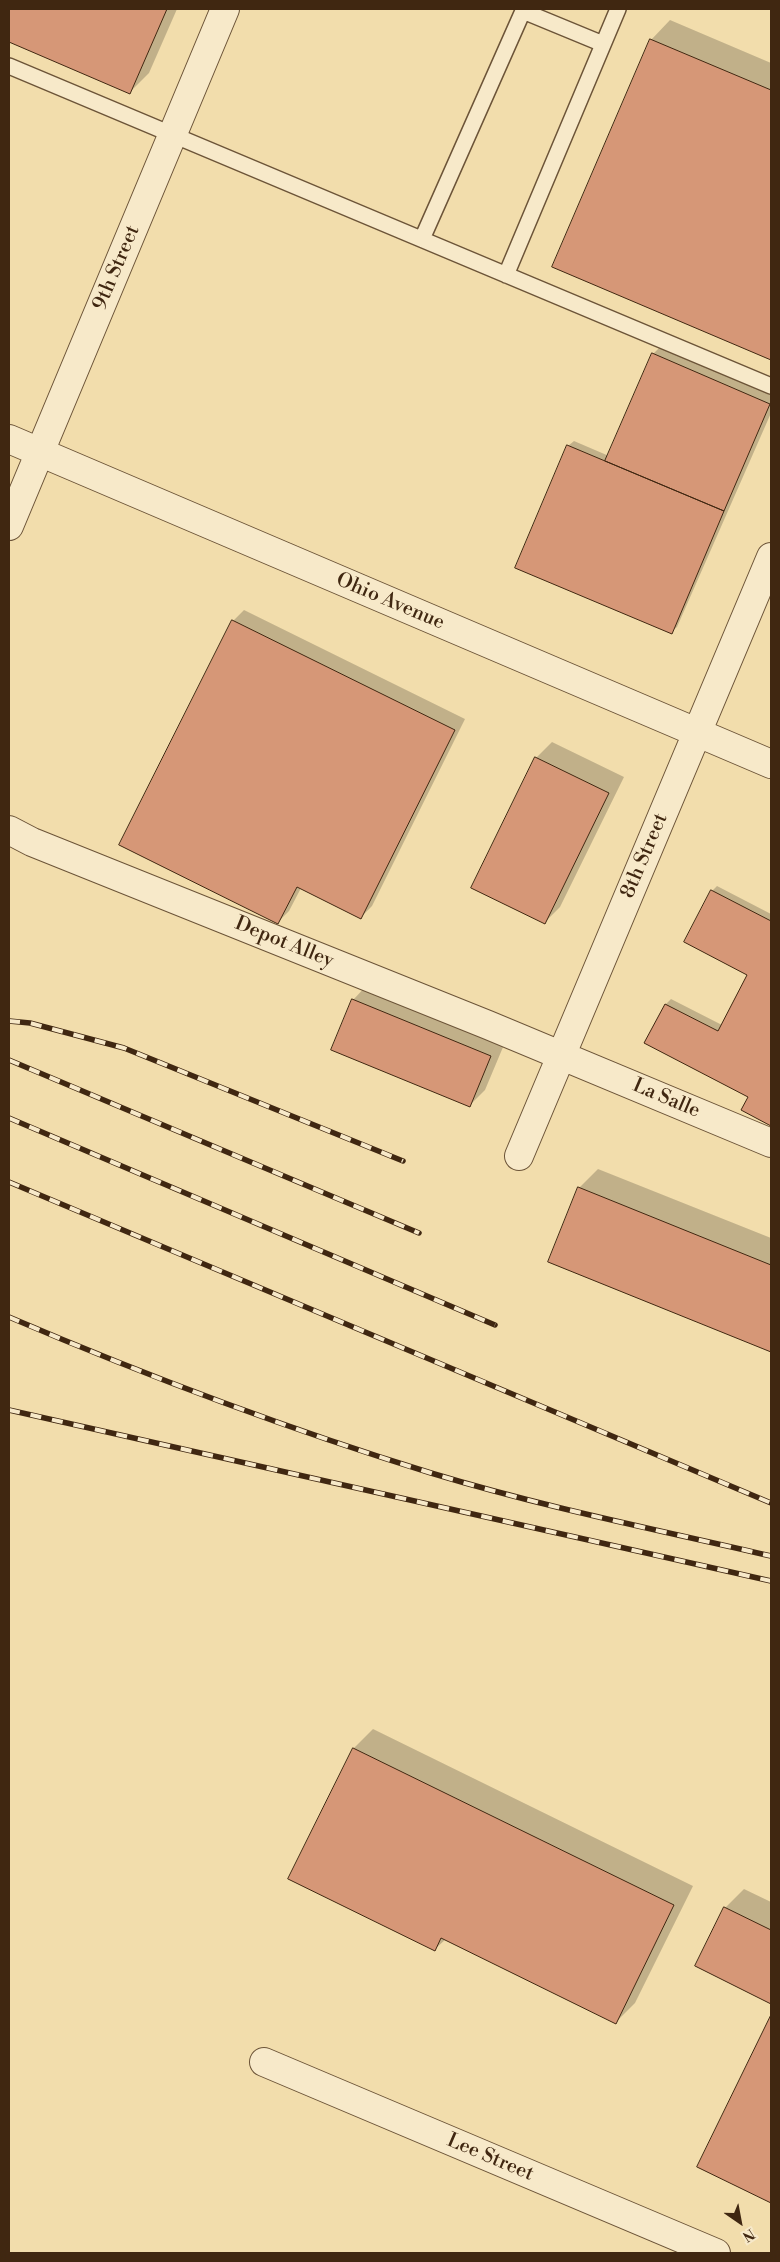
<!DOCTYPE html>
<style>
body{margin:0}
#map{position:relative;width:780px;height:2262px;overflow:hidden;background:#f2ddac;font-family:"Libre Bodoni",serif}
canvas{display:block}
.frame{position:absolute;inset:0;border:10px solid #402711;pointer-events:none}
.north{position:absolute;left:715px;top:2197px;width:50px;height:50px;-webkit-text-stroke:4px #f7e9c9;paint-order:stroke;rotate:147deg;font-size:14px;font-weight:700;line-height:20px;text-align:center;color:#402711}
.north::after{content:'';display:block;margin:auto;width:18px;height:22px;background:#402711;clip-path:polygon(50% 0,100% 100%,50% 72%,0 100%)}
</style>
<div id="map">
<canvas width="780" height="2262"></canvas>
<div class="frame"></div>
<div class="north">N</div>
</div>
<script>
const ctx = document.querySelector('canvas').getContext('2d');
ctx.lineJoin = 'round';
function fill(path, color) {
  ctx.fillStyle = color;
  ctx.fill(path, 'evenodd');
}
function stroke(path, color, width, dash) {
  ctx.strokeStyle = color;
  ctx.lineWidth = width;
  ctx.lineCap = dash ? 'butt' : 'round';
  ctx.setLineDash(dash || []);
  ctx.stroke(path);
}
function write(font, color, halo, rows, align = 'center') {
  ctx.font = font + ' "Libre Bodoni",serif';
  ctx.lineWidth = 4;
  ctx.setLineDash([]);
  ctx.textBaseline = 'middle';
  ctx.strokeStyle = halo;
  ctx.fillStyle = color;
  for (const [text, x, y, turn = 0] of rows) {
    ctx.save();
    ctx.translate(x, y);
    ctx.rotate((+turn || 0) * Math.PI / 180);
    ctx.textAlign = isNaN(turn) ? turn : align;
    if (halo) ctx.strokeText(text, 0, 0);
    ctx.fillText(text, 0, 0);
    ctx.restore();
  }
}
const shadow = new Path2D(`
 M9 9H177L149 73 130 92 9 40Z
 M670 20 771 63V359L554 266 651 40Z
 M664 343 771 389V413L677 627 671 632 568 446 574 441 609 456 653 354Z
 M244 610 465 719 372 906 361 917 301 888 289 911 278 922 233 621Z
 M552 742 624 777 560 907 545 922 472 888 536 758Z
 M717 886 771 914V1125L742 1110 749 1097 645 1043 666 1004 671 999 722 1025 749 974 712 891Z
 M368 984 506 1040 485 1090 469 1106 353 1000Z
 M598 1169 771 1238V1351L549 1262 579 1188Z
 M373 1729 693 1886 635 2003 616 2022 446 1939 435 1949 354 1748Z
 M744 1889 771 1902V2002L696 1966 725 1908Z
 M771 2018V2201L698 2166Z`);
const building = new Path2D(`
 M9 9H167L130 94 9 42Z
 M650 39 771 90V360L552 267Z
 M652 353 770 404 724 511 605 461Z
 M567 445 724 511 672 634 515 568Z
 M232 620 455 730 361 919 297 887 278 924 119 845Z
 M535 757 609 793 545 924 471 888Z
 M711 890 771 921V1126L741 1110 748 1097 644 1043 665 1004 718 1031 747 975 684 942Z
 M352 999 491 1056 470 1107 331 1050Z
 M578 1187 771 1265V1352L548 1262Z
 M353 1748 674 1905 616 2024 441 1938 435 1951 288 1879Z
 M724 1907 771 1930V2004L695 1966Z
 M771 2015V2203L697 2167Z`);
const service = new Path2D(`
 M9 66 771 386
 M422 239 523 11 603 44
 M506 275 618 9`);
const minor = new Path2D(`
 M9 439 771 764
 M9 526 225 9
 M9 830 32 842 488 1025 771 1143
 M519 1156 771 557
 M264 2062 716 2253`);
const rail = new Path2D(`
 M9 1021 30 1023 124 1048 403 1161
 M9 1060 419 1233
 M9 1118 495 1325
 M9 1182 771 1503
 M9 1317C147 1376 288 1429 431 1473 543 1507 658 1530 771 1556
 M9 1410 771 1581`);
const streetNames = [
 ["9th Street",117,268,-67],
 ["Ohio Avenue",390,602,23],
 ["8th Street",645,856,-67],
 ["Depot Alley",284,943,22],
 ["La Salle",666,1099,23],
 ["Lee Street",490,2158,23]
];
fill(shadow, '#0003');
fill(building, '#d69777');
stroke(building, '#402711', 1);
stroke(service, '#6c5438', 18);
stroke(minor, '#6c5438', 30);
stroke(service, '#f7e9c9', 15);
stroke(minor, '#f7e9c9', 28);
stroke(rail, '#402711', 5.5);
stroke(rail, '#f7e9c9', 4, [11]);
write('20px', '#402711', '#f7e9c9', streetNames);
</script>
